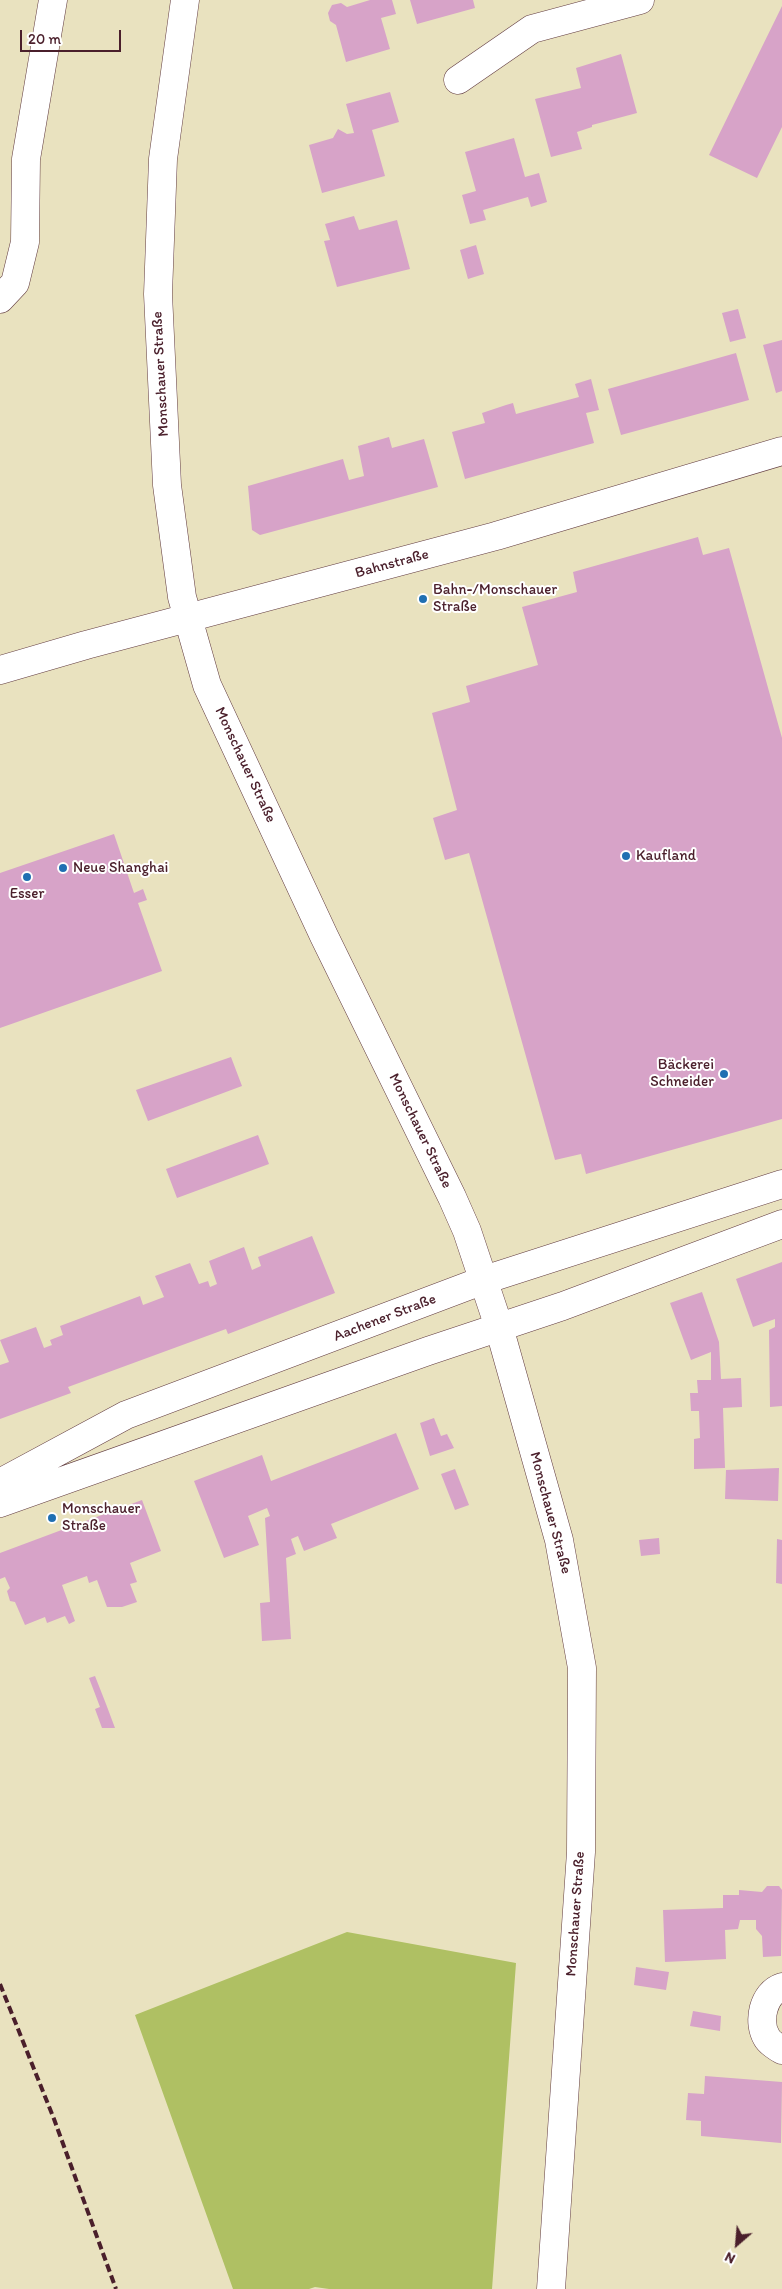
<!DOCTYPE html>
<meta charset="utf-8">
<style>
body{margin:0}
#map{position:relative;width:782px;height:2289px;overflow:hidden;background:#e9e2bf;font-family:Itim,sans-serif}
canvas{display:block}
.north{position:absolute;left:712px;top:2219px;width:50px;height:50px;-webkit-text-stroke:4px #fff;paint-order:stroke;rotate:207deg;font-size:14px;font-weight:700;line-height:20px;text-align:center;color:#4a1f2b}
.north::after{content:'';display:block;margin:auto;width:18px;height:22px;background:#4a1f2b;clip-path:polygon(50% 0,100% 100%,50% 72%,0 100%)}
.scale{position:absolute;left:20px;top:30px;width:101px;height:22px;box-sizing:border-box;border:2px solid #4a1f2b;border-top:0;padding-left:6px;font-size:15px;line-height:18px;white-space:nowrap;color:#4a1f2b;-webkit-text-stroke:4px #fff;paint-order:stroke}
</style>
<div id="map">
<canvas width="782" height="2289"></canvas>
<div class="north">N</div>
<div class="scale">20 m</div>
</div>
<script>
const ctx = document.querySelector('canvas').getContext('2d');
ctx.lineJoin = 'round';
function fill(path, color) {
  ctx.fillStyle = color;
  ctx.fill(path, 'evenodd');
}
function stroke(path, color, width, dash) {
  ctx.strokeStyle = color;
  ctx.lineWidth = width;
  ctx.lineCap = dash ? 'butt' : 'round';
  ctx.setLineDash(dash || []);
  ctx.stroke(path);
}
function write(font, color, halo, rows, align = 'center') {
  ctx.font = font + ' Itim,sans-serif';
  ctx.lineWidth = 4;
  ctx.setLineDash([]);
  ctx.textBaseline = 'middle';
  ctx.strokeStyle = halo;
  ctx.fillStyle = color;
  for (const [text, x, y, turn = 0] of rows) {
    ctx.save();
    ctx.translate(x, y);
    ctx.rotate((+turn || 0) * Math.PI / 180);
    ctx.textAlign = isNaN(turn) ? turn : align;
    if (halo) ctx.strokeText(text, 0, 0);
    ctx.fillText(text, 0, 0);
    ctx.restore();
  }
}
const green = new Path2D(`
 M347 1932 516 1963 492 2289H329L315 2287 309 2289H233L135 2015Z`);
const building = new Path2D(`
 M370 0H392L396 14 381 18 390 49 346 62 336 25 330 21 328 13 332 5 341 3 347 7Z
 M410 0H473L475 8 417 24Z
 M782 6V127L757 178 709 155Z
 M621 54 637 113 592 125V127L577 132 582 149 551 157 535 99 581 88 576 68Z
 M390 92 399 122 372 130 385 176 322 193 309 145 333 138 338 129 347 134 354 133 346 104Z
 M514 138 525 177 539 173 547 202 531 207 528 197 483 210 486 220 470 224 462 195 476 191 465 152Z
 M354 216 359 230 397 220 410 269 337 287 324 241 330 240 325 224Z
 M476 245 484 274 468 279 460 250Z
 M738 309 746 338 730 342 722 313Z
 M782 340V391L776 393 763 345Z
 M736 353 749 400 621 435 608 389Z
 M591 379 599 410 586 413 594 443 465 479 452 432 485 423 482 413 506 405 513 403 516 414 579 397 575 384Z
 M389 437 392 448 424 439 438 487 260 535 252 530 248 486 343 459 349 480 364 476 358 446Z
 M698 537 703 555 729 548 782 738V1119L586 1174 581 1154 555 1160 469 853 445 860 433 818 457 810 432 713 470 702 466 686 538 665 522 607 577 592 573 572Z
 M114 834 134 893 143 889 147 900 138 903 162 971 0 1028V873Z
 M231 1057 242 1086 148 1121 136 1090Z
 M258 1135 269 1164 177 1198 166 1169Z
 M312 1236 335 1293 228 1334 226 1329 68 1387 71 1393 0 1419V1365L9 1362 0 1340 36 1327 44 1348 52 1345 50 1340 63 1335 60 1326 140 1296 143 1305 164 1297 155 1276 190 1263 199 1284 208 1281 210 1287 217 1284 209 1261 244 1247 252 1270 261 1266 258 1257Z
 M782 1262V1406L770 1407 769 1330 775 1327V1319L753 1327 736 1279Z
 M702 1292 719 1342 721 1379 741 1378 742 1407 723 1408 725 1468 694 1469V1439L700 1438 699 1411H691L690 1393H698L697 1380H711V1352L691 1360 670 1303Z
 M434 1418 441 1436 447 1434 454 1448 430 1456 420 1423Z
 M396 1433 419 1489 331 1524 337 1538 304 1551 298 1536 291 1539 296 1554 286 1558 291 1639 262 1641 260 1603 270 1602 265 1518 270 1516 267 1508 248 1516 259 1545 224 1558 194 1481 262 1455 271 1481Z
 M779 1468 778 1501 725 1499 726 1470Z
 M455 1469 469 1505 455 1510 441 1474Z
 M142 1500 161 1551 130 1563 137 1582 130 1584 137 1602 122 1607H107L97 1580 89 1583 87 1576 62 1585 75 1621 69 1624 65 1616 47 1623 45 1617 25 1625 15 1602 10 1601 7 1591 10 1588 5 1577 0 1579V1553Z
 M659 1538 660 1554 641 1556 639 1540Z
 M777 1539 782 1540V1584L776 1583Z
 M95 1676 106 1704 115 1728H102L95 1709 100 1707 89 1678Z
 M767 1886H779L782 1890 781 1956 763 1957 762 1936 756 1929V1920H740L738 1929 725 1930 726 1959 665 1962 663 1910 723 1908V1895H739V1890L762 1892Z
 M636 1967 669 1972 666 1990 634 1985Z
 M693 2011 721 2016 720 2031 690 2026Z
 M705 2076 782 2082 781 2143 701 2136V2121L686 2120 688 2093 704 2094Z`);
const minor = new Path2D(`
 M458 80 532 29 640 0
 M0 299 15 283 25 242 26 159 53 0
 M0 670 86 645 496 536 782 451
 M782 1987C763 1993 757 2022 767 2038 769 2042 778 2048 782 2050`);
const major = new Path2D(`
 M185 0 163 159 158 294 167 485 182 597 207 685 324 936 452 1197 467 1231 499 1327 559 1540 582 1668 581 1852 551 2289
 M0 1483 126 1415 484 1280 782 1184
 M0 1503 428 1351 563 1306 782 1224`);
const rail = new Path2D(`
 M0 1984 54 2119 116 2289`);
const markers = [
 [423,599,5,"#1f6fb2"],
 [626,856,5,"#1f6fb2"],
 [63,868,5,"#1f6fb2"],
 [27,877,5,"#1f6fb2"],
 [724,1074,5,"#1f6fb2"],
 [52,1518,5,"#1f6fb2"]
];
const streetNames = [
 ["Monschauer Straße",161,374,-93],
 ["Bahnstraße",392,564,-15],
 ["Monschauer Straße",245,765,65],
 ["Monschauer Straße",420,1131,64],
 ["Aachener Straße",385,1318,-21],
 ["Monschauer Straße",550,1513,75],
 ["Monschauer Straße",576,1914,-86]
];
const poiNames = [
 ["Bahn-/Monschauer",433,590],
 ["Straße",433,607],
 ["Kaufland",636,856],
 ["Neue Shanghai",73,868],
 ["Esser",27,894,"center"],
 ["Bäckerei",714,1065,"right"],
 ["Schneider",714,1082,"right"],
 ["Monschauer",62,1509],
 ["Straße",62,1526]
];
fill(green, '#afc063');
fill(building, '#d7a3c8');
stroke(minor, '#623c41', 29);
stroke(major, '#623c41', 29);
stroke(minor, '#fff', 28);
stroke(major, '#fff', 28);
stroke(rail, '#4a1f2b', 4, [8, 4]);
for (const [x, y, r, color] of markers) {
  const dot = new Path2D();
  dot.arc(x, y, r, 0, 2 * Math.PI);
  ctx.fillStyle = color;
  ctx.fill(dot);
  stroke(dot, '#fff', 2);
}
write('15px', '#4a1f2b', '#fff', streetNames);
write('15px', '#4a1f2b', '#fff', poiNames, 'left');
</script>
